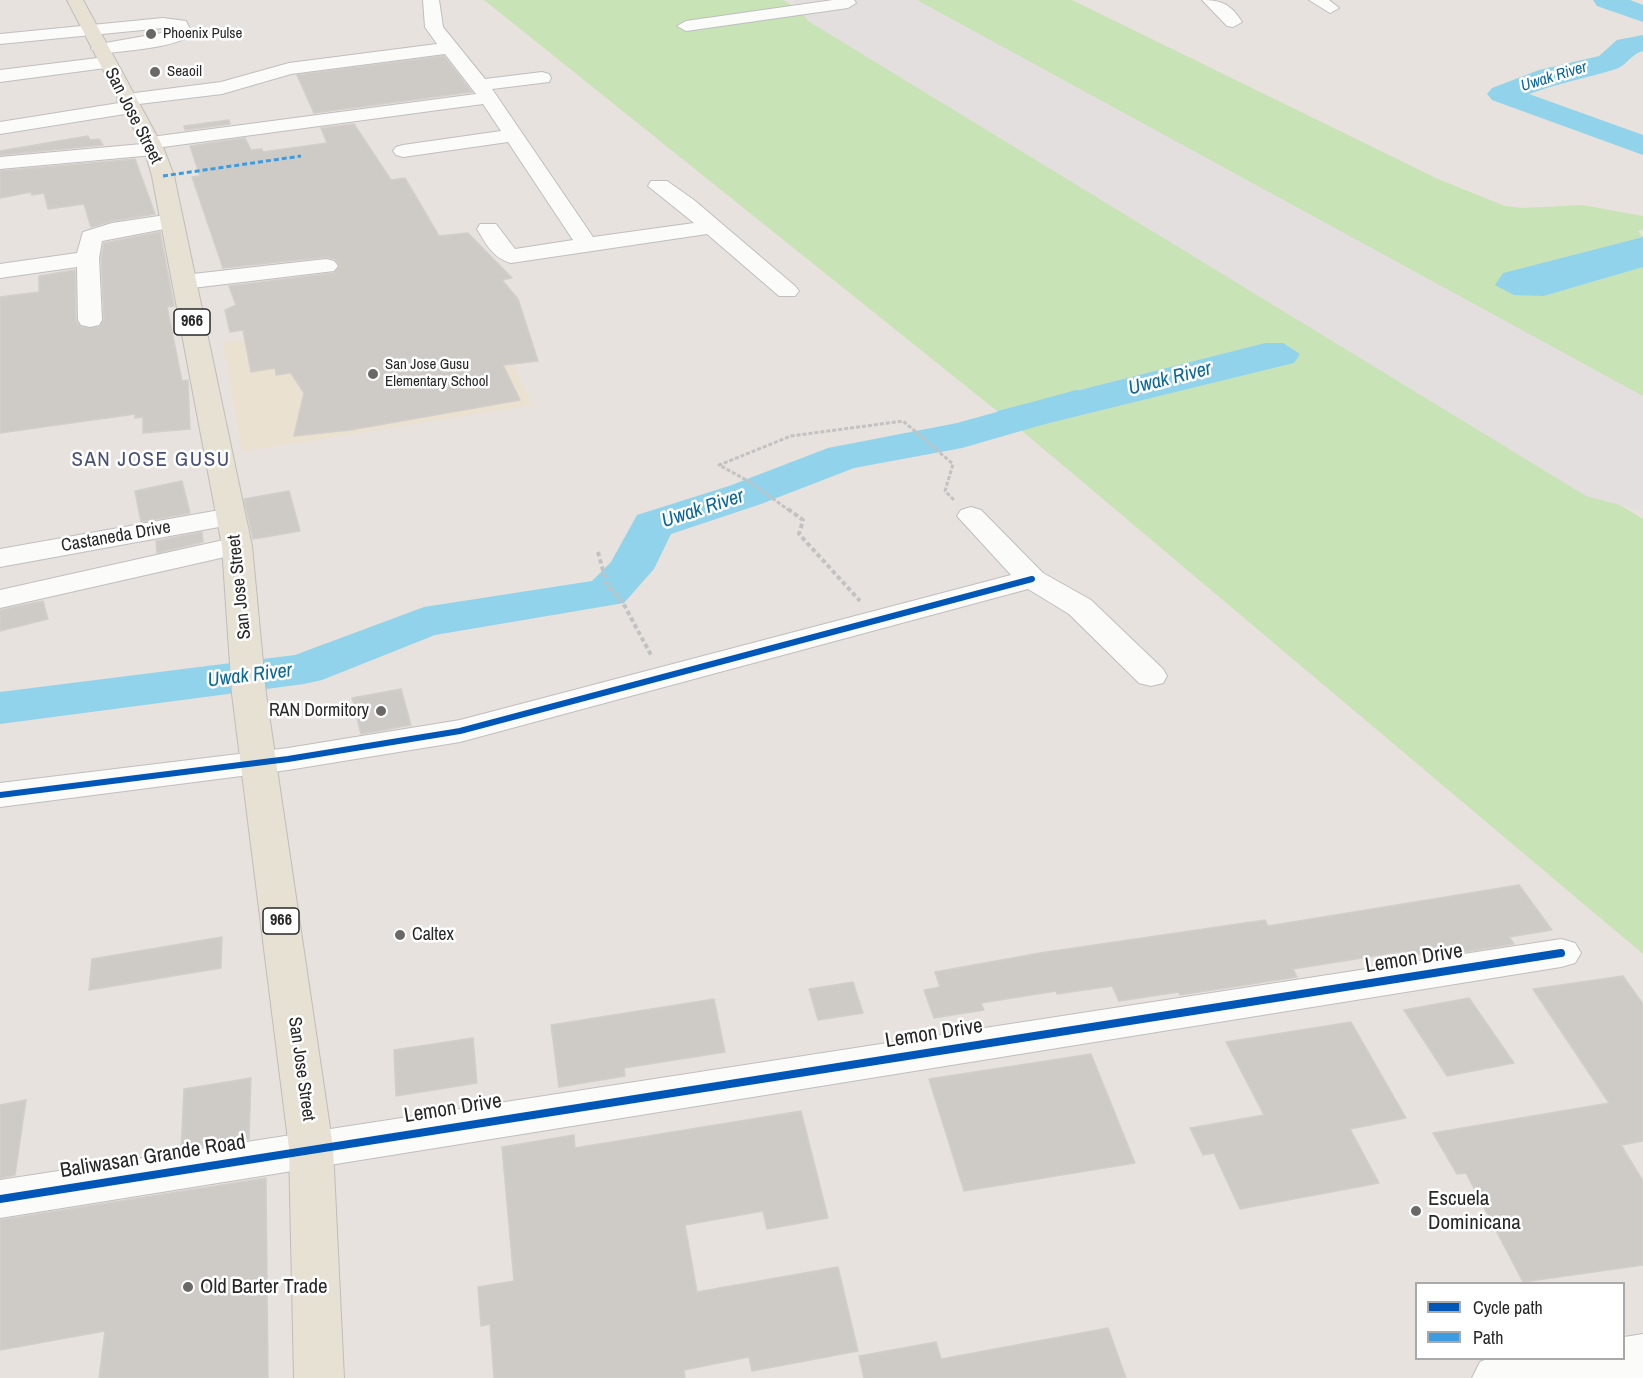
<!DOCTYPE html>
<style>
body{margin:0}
#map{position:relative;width:1643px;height:1378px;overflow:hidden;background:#e7e2dd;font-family:"Archivo Narrow",sans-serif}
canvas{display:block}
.legend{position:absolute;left:1415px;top:1282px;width:210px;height:78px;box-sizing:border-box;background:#fff;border:2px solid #a9a9a9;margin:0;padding:8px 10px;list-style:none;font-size:18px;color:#282828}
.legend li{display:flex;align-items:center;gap:12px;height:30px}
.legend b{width:30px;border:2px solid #a9a9a9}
</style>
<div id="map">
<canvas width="1643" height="1378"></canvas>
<ul class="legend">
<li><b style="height:8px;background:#0057b8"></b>Cycle path</li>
<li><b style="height:8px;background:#3d9ce0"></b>Path</li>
</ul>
</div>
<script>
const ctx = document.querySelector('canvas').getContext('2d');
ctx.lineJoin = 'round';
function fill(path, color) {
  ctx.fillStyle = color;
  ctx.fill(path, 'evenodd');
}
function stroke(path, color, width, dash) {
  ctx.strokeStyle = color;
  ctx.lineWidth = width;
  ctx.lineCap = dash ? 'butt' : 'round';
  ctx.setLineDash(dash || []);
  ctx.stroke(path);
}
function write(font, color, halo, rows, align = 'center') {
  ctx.font = font + ' "Archivo Narrow",sans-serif';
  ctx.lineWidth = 5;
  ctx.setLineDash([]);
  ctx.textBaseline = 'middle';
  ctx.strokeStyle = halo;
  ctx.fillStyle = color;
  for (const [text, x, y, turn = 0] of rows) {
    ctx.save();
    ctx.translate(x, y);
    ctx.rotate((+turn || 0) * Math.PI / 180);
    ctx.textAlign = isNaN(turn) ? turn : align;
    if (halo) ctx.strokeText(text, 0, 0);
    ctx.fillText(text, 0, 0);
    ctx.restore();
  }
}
const education = new Path2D(`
 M487 304 532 405 242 452 223 343Z`);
const green = new Path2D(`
 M484 0H783L1643 519V954L1021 430 1294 363 1265 343 997 411Z
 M900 0H1072L1438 179 1505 206 1522 208 1582 205 1643 216V229L1638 231 1643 237 1503 273 1544 296 1643 267V411Z`);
const water = new Path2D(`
 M1643 237V267L1544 296 1514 295 1495 285 1503 273Z
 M1265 343H1283L1300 354 1294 363 1021 430 997 411Z`);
const river = new Path2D(`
 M1593 0H1630L1643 5V22L1597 6Z
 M1643 35V51C1631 54 1627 65 1616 69 1587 78 1558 83 1529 94L1643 135V155L1492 100 1487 94 1492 88 1539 70 1599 56 1617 40Z
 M1076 390 1090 393 1096 402 1090 411 962 448 854 468 761 504 671 534 654 569 624 603 435 635 322 680 304 684 0 724V692L295 655 424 607 592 581 611 562 637 515 729 486 828 448 957 423Z`);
const runway = new Path2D(`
 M793 0H917L1643 396V511L1586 496 808 21Z`);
const building = new Path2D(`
 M444 56 472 92 314 113 297 75Z
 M229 120 230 124 185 130 184 126Z
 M354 124 391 180 405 178 439 236 468 233 512 278 502 280 518 299 538 361 503 365 520 400 350 430 294 436 304 393 291 373 276 375 275 368 251 372 243 330 230 332 225 310 236 305 229 286 334 273 340 266 335 259 326 257 223 268 192 177 200 176 190 146 245 138 251 150 262 149 263 152 327 143 321 128Z
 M88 136 90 140 99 139 103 145 0 155V151Z
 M135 159 155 214 112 221 91 227 84 204 48 209 44 193 32 195 31 192 0 198V171Z
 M160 232 174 306 167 307 182 381 188 380 190 429 143 433V417L135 418V414L0 433V297L39 292V276L75 270 76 321 81 327H99L104 320 101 258 104 243Z
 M182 481 190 513 141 522 135 491Z
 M289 491 300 531 253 539 244 499Z
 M202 532 203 542 157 553 156 541Z
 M43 601 48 619 0 631V610Z
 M401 689 411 725 361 734 352 698Z
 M1519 885 1552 930 1509 937 1514 944 1464 952 1461 947 1409 956 1406 951 1293 969 1297 977 1180 995 1179 992 1119 1001 1112 986 1057 994 1056 991 981 1003 984 1010 934 1018 924 990 940 987 935 972 1040 953 1265 920 1268 926Z
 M222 937 221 968 89 990 92 959Z
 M1623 976 1643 1004V1141L1621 1145 1643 1181V1265L1523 1282 1466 1173 1457 1174 1433 1133 1609 1103 1533 989Z
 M853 982 863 1013 818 1020 809 989Z
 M1469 998 1514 1063 1447 1076 1404 1010Z
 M714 999 725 1052 624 1068 625 1076 559 1087 551 1025Z
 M1351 1022 1406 1118 1350 1129 1379 1183 1240 1209 1214 1153 1203 1155 1190 1128 1264 1115 1226 1042Z
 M473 1038 477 1083 396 1096 394 1050Z
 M1091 1054 1135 1163 964 1191 929 1079Z
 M251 1078 249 1139 181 1150 184 1089Z
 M26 1100 15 1175 0 1178V1105Z
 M801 1111 828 1218 767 1229 763 1211 685 1225 697 1292 838 1267 858 1351 752 1371 749 1357 684 1370 685 1378H494L490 1324 481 1326 478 1287 514 1281 502 1147 574 1135 575 1148Z
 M266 1178 268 1378H99L105 1331 0 1350V1220Z
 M1108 1328 1126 1378H864L859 1356 936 1342 941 1359Z`);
const pathFar1 = new Path2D(`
 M790 511 750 482 719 465 791 436 903 421 953 464 945 491 954 500`);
const path = new Path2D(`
 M788 509 803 520 799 534 860 601
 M598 552 607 585 622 601 651 655`);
const minor = new Path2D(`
 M423 0H439L443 27 485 79 542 72 549 74 551 78 549 82 492 89 593 237 694 223 648 186 651 181H667L694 200 795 286 799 291 795 296H779L707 234 511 263C493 258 486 244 477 229L480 224H496L515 249 573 240 508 142 403 157 396 155 393 151 396 147 403 145 501 131 483 104 163 147 161 153 154 155 0 169V157L142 144 144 139 151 137 476 94 445 54 291 74 222 94 139 104 141 107 138 111 131 113 0 134V122L119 103 117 100 120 96 127 94 221 82 289 63 437 44 425 27Z
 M833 0H854L856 3 848 8 686 31 677 26 686 21Z
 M1202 0C1221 0 1231 4 1242 22L1233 27 1227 26Z
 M1309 0H1329L1339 8 1330 13Z
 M163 18 186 21 192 33C181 48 120 51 100 54L91 49 94 45 173 31 163 28 0 44V34Z
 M106 57 115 63 113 67 0 82V70Z
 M172 214 180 216 183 221 180 226 102 241 99 258 102 320 99 325 90 327 81 325 78 320 77 267 0 278V264L77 253 83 232 112 223Z
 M326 259 334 261 338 266 334 271 184 289 176 287 172 282 176 277 184 275Z
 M971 507 981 510 1043 573 1091 600 1163 669 1167 676 1163 683 1151 686 1139 683 1069 614 1028 589 460 742 288 770 0 807V783L288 748 460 720 1011 575 957 516 961 510Z
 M231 508 241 511 245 517 241 523 0 567V549Z
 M237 537 247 540 252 546 247 552 0 608V590Z
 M1561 939 1575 943 1581 953 1575 963 1561 967 0 1218V1180Z
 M1643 1334V1378H1472L1480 1362 1489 1358H1624V1337Z`);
const major = new Path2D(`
 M67 0H83L164 149 174 176 252 546 266 694 333 1148 344 1378H294L289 1148 232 694 222 546 152 176 144 149Z`);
const quiet = new Path2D(`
 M163 176 301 156`);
const cyclewayFar1 = new Path2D(`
 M0 795 288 759 460 731 1032 579`);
const cycleway = new Path2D(`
 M0 1199 1561 953`);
const markers = [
 [151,34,6,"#6b6967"],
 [155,72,6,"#6b6967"],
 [373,374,6,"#6b6967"],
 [381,711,6,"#6b6967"],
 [400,935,6,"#6b6967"],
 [1416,1211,6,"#6b6967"],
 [188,1287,6,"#6b6967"]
];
const farPoinames = [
 ["Phoenix Pulse",163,34],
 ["Seaoil",167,72],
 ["San Jose Gusu",385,365],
 ["Elementary School",385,382]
];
const farWaternames = [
 ["Uwak River",1554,77,-17]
];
const shields = [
 [192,322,36],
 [281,921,36]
];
const shieldNames = [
 ["966",192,322],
 ["966",281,921]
];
const streetNames = [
 ["San Jose Street",133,116,63],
 ["Castaneda Drive",116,537,-10],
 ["San Jose Street",240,587,-96],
 ["San Jose Street",301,1069,82]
];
const poiNames = [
 ["RAN Dormitory",369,711],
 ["Caltex",412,935,"left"]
];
const waterNames = [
 ["Uwak River",1170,379,-14],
 ["Uwak River",703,509,-18],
 ["Uwak River",250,676,-7]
];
const quarterNames = [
 ["SAN JOSE GUSU",151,460]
];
const nearStreetnames = [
 ["Lemon Drive",1414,959,-9],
 ["Lemon Drive",934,1034,-9],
 ["Lemon Drive",453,1109,-9],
 ["Baliwasan Grande Road",153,1157,-9]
];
const nearPoinames = [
 ["Escuela",1428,1199],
 ["Dominicana",1428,1223],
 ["Old Barter Trade",200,1287]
];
fill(education, '#eae1d1');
fill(green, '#c8e3b5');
fill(water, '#90d3ea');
fill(river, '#90d3ea');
fill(runway, '#e2dfde');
fill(building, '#cecbc7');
stroke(building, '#d2cec9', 1.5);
stroke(minor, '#c0bebf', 2);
stroke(major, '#bfbdbc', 2);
stroke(pathFar1, '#c3c2c2', 3, [4, 2]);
stroke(path, '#c3c2c2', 4, [4.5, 3]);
fill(minor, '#fbfbfa');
fill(major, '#e6e1d2');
stroke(quiet, '#3d9ce0', 3, [5, 3]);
stroke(cyclewayFar1, '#0057b8', 6);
stroke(cycleway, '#0057b8', 8);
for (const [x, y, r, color] of markers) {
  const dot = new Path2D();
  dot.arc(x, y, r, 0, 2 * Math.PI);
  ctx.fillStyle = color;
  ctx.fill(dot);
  stroke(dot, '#fff', 2);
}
write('15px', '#282828', '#fff', farPoinames, 'left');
write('italic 16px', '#0b6899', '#fff', farWaternames);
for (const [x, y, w] of shields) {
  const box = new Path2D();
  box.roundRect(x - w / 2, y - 13, w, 26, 4.5);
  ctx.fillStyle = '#fff';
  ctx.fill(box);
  stroke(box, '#282828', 1.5);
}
write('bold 16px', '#282828', null, shieldNames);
write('18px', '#282828', '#fff', streetNames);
write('18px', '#282828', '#fff', poiNames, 'right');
write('italic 20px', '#0b6899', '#fff', waterNames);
ctx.letterSpacing = '1.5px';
write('21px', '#485179', '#fff', quarterNames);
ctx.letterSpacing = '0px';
write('21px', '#282828', '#fff', nearStreetnames);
write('21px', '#282828', '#fff', nearPoinames, 'left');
</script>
